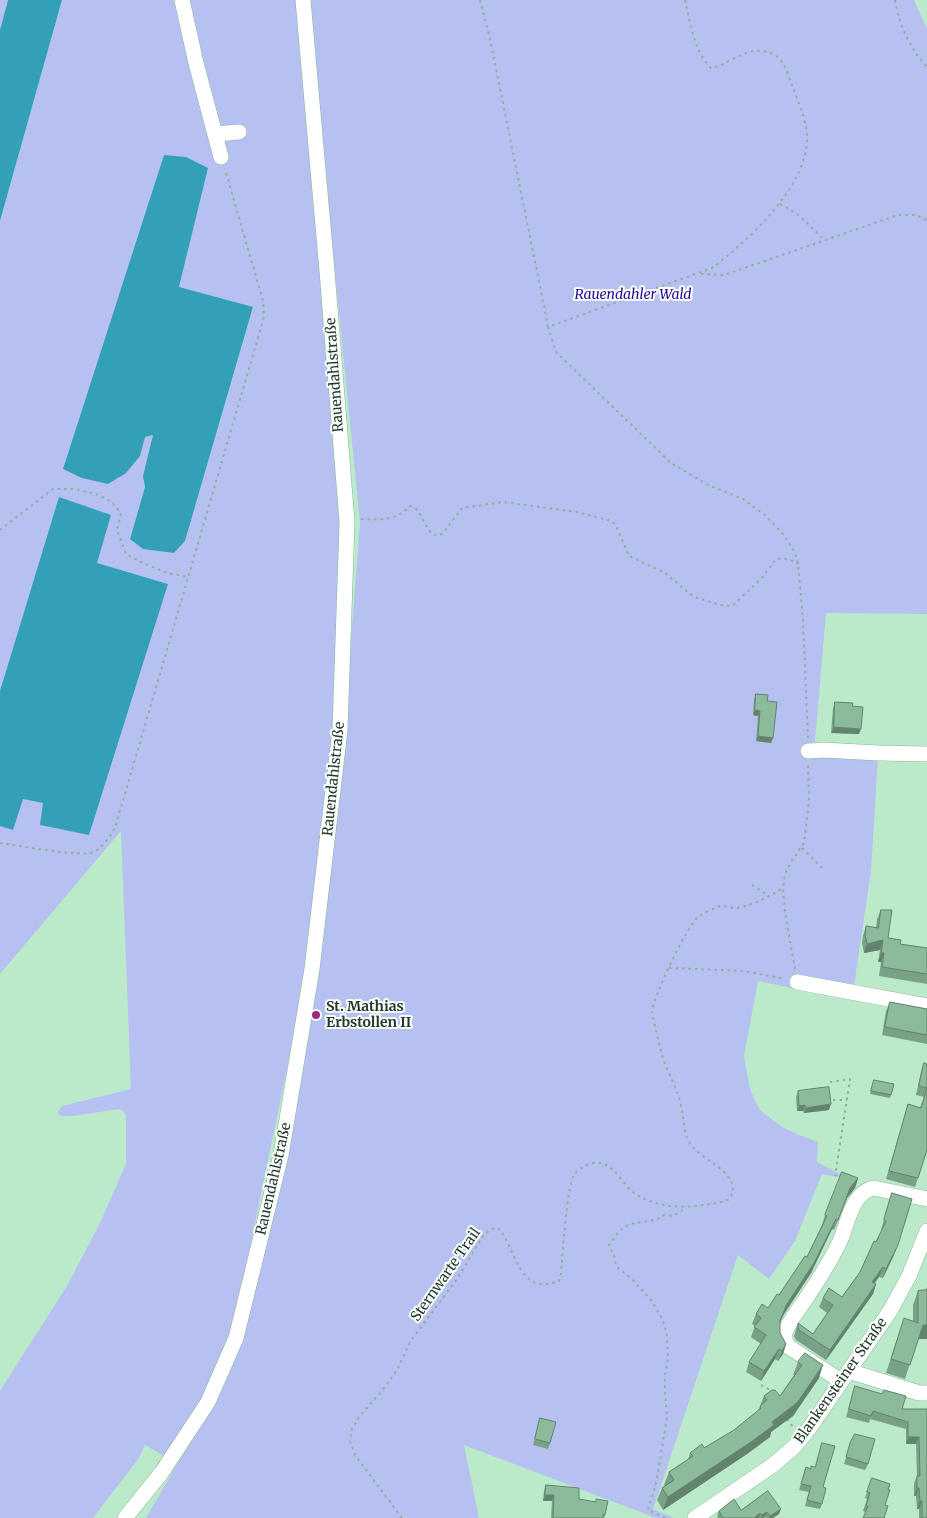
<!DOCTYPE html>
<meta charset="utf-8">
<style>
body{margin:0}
canvas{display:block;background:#baeaca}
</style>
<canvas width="927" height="1518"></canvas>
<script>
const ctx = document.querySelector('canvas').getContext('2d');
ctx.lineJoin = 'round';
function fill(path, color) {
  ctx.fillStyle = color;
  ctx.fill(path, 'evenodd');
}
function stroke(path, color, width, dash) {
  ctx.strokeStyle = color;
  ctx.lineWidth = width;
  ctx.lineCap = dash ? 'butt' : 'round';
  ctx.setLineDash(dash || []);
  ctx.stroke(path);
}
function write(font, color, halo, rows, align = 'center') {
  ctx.font = font + ' Merriweather,serif';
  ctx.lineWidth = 4;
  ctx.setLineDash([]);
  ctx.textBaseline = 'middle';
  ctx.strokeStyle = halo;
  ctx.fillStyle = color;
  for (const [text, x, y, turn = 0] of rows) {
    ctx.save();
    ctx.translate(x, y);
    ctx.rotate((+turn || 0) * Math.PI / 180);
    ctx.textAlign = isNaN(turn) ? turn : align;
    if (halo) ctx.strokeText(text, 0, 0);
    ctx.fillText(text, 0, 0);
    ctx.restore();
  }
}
const green = new Path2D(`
 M0 0H8L0 30Z
 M62 0H299L343 523 335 734 308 968 231 1338 204 1399 166 1457 145 1445 139 1458 93 1518H0V1391L67 1286 100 1223 126 1164V1115L123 1111 119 1109 73 1116H60L58 1112 62 1106 131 1089 121 831 0 974V221ZM186 157 207 169 179 288 253 308 185 541 174 553 130 539 145 487 144 476 153 435 145 437Z
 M308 0H914L927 29V614L826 613 814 753 878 757 871 871 852 1000 758 981 744 1056 749 1085 754 1099 761 1111 782 1127 799 1135 818 1142 817 1162 849 1179 822 1174 795 1241 769 1279 738 1255 653 1509 674 1518H656L464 1445 479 1518H146L212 1404 285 1159 344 729 360 523Z`);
const water = new Path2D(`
 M8 0H62L0 221V30Z
 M164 155 186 157 208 168 179 287 253 307 185 541 174 553 143 549 130 539 145 487 143 476 153 435 145 437 140 456 126 473 108 484 82 478 63 469Z
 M59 497 111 515 97 563 168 584 89 835 40 825 43 803 23 799 13 830 0 826V691Z`);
const path = new Path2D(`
 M480 0 490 39 548 326
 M685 0C690 23 694 51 711 68 728 65 743 49 761 51 782 52 786 69 792 85 798 101 806 118 807 136 809 185 748 241 712 268L548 327 556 352 671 463 708 485 743 499 766 516 783 534 794 551 798 564 803 621 808 738
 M895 0C899 25 910 49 927 67
 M780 204C798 213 810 225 824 240
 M701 274 724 275 898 215H916L927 220
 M361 519C379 520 396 521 410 506 425 510 423 533 438 536L443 533 462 508 503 502 577 512 612 521 616 526 629 556 665 573 694 597 721 605 732 606 762 578 776 559C785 558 791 559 798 564
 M0 530 53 489H75L96 494 112 502 121 514 117 530 126 554 141 562 167 573 188 577
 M0 843C17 845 82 858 94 852 103 847 110 836 115 828L264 317 263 301 225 169
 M802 848 823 869
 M752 885 769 896
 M669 968 745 971 785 979
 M795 969 785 913 783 888 785 874 791 862 804 843 809 801 808 763
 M830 1082 850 1079 835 1176
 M833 1100H847
 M761 1385 772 1391
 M787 1419 793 1427
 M402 1518 355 1455 350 1441 352 1429 359 1417 381 1392 397 1370 410 1342 457 1279 483 1236 491 1229 498 1228C517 1248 517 1297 559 1281L561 1274C562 1259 567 1185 574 1175 579 1168 591 1161 600 1163 617 1166 624 1188 637 1195 656 1206 676 1208 696 1206 709 1204 718 1204 730 1199 744 1170 698 1162 688 1140 683 1129 684 1118 681 1106 678 1091 671 1078 665 1064 661 1053 659 1042 656 1031 655 1025 653 1018 652 1012 652 999 688 924 698 917 702 914 718 906 722 906 727 906 732 908 737 908 754 905 768 897 783 888
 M665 1518 648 1510 655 1487 659 1467 667 1417 665 1391V1375L668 1359 667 1336 663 1320 651 1300 632 1279 616 1266 614 1256 609 1245C614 1239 618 1231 625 1227 636 1219 652 1225 664 1215L673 1216 686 1208`);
const minor = new Path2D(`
 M182 0 196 63 221 157
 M216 134 239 132
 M808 751 824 750 878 753 927 754
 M797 982 927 1006
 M849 1371 919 1393H927
 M841 1381 789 1347C786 1343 784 1338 785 1333 789 1320 800 1308 807 1297 819 1279 831 1261 840 1241 848 1223 851 1194 873 1188L927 1199
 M125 1518 162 1472 208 1402 236 1338 281 1155 312 969 340 730 347 522 327 271 303 0
 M695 1518 773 1465 794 1447 808 1430 890 1311 909 1276 927 1231`);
const wall = new Path2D(`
 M756 694 767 701 771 743 756 741 758 716 753 715 754 699Z
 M835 702 852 706 859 734 831 733 833 708Z
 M881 910 888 938 900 944 927 948V984L879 976 881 962H878L880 950 864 953 862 943 863 936 866 926 876 928 877 919Z
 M890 1002 927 1009V1044L882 1035 886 1011Z
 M924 1063 927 1064V1150L915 1187 886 1179 908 1104 920 1108 924 1097 916 1095 921 1072Z
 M874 1080 891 1095 890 1098 870 1094Z
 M798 1091 829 1110 804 1113 803 1111H797L796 1097Z
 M858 1178 855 1188 847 1198 834 1230 832 1229 811 1273 784 1314 780 1322V1333L786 1344 783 1354 778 1361 775 1359 761 1381 746 1372 749 1362 761 1344 751 1337 755 1326 752 1324 756 1314 768 1308 779 1295 807 1257 822 1225 825 1215Z
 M892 1193 894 1255 883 1278 879 1277 875 1283 876 1284 873 1294 826 1360 796 1340 794 1336 798 1323 813 1334 827 1313 819 1307 823 1298 842 1297 860 1272 882 1230H881Z
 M927 1287V1339H918L905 1379 886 1373 904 1318 913 1321V1305L918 1291 926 1290Z
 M798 1362 819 1378 793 1416 771 1432 770 1437 747 1454 663 1510 657 1500 662 1488 665 1486 664 1485 669 1472 688 1460 690 1453 704 1448 734 1430 758 1411 764 1396H780L794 1375H793Z
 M855 1386 902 1409H927V1518H919V1509H917L916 1496H914V1483L917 1476 916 1444H906V1429L870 1419 869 1423 846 1417Z
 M540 1418 550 1443 548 1449 533 1445Z
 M850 1443 868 1464 865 1470 844 1464Z
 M806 1467 823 1487 822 1504 820 1509 805 1506 809 1492 799 1490Z
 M872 1478 890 1484 865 1512 863 1511 867 1499 865 1498Z
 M546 1485 579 1499 605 1515 604 1518H551L552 1501H543L544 1491Z
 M768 1491 779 1514 773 1518H766L765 1517 763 1518H718L717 1516 719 1511 741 1510Z`);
const shadedWall = new Path2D(`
 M755 710 760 711 758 716 753 715Z
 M834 727 861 729 859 734 831 733Z
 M758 736 773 738 771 743 756 741Z
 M883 940 880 950 864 953 867 944Z
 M881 953H884L881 962H878Z
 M831 1104 829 1110 804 1113 806 1108Z
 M805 1105 803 1111H797L799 1106Z
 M858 1178 855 1188 847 1198 834 1230 850 1188Z
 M836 1219 832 1229 811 1273 784 1314 776 1330 780 1320 787 1304Z
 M898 1245 894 1255 883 1278 886 1269Z
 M883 1267 879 1277 868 1291 872 1282Z
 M876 1284 873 1294 826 1360 830 1350Z
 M923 1325H927V1339H918Z
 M786 1344 783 1354 778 1361 782 1351Z
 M779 1349 775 1359 761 1381 764 1371Z
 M823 1365 819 1378 793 1416 771 1432 770 1437 747 1454 663 1510 668 1497 772 1422Z
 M908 1437H919L916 1444H906Z
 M917 1488H919L916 1496H914Z
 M545 1495H554L552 1501H543Z
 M920 1501H922L919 1509H917Z
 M781 1509 779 1514 773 1518H769L770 1516Z
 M767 1512 765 1517 763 1518H761L762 1515Z
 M760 1513 759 1518H754Z`);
const building = new Path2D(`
 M756 694 768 695 767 701 777 702 773 738 758 736 760 711 755 710Z
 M835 702 853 703 852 706 863 707 861 729 834 727Z
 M881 910H892L888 938 901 940 900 944 927 948V974L882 967 884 953H881L883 940 867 944 865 934 866 926 878 928Z
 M890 1002 927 1009V1035L885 1027Z
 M924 1063 927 1064V1150L918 1178 889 1171 908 1104 921 1108 927 1088 919 1086Z
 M874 1080 894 1084 891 1095 871 1091Z
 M829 1087 831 1104 806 1108 805 1105 799 1106 798 1091Z
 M842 1172 858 1178 850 1188 838 1220 836 1219 814 1263 787 1304 780 1320V1333L786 1344 782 1351 779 1349 764 1371 749 1362 766 1335 754 1327 761 1318 756 1314 762 1304 768 1308 777 1294 779 1295 805 1256 807 1257 827 1216 825 1215Z
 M892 1193 912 1199 898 1245 886 1269 883 1267 872 1282 876 1284 830 1350 799 1330 798 1326V1323L813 1334 833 1305 823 1298 829 1288 842 1297 860 1272 874 1241 876 1242 886 1221 884 1220Z
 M927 1290V1325H923L910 1365 891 1359 904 1318 918 1323V1291Z
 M805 1353 823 1365 797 1403 772 1422 774 1425 751 1442 668 1497 662 1488 674 1480 669 1472 693 1456 690 1453 702 1444 704 1448 734 1430 755 1413 761 1408 760 1406 767 1400 764 1396 772 1390H775L780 1396 802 1365 798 1362Z
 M855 1386 882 1394 884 1390 906 1396 902 1409H927V1518H922V1501H920L919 1488H917V1476H920L919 1437H908V1422L873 1411 871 1416 849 1409Z
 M540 1418 556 1422 550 1443 535 1439Z
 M855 1434 875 1439 868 1464 846 1457 850 1443Z
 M822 1443 835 1446 823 1487 826 1488 822 1504 807 1500 811 1486 801 1484 806 1467 811 1469V1466L815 1467Z
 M872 1478 890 1484 888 1490H890L885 1505 888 1506 884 1518H885H863L868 1506 866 1505 870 1493 867 1492Z
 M546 1485 579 1488V1499L596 1502V1499L608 1501 605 1515 603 1514V1518H553L554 1495H545Z
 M768 1491 781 1509 770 1516 767 1512 762 1515 760 1513 754 1518H723L719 1511 734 1499 741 1510Z`);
const markers = [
 [316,1015,5,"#992886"]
];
const parkNames = [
 ["Rauendahler Wald",633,295]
];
const streetNames = [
 ["Rauendahlstraße",335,375,-94],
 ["Rauendahlstraße",334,779,-84],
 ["Rauendahlstraße",274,1179,-77],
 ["Sternwarte Trail",446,1275,-55],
 ["Blankensteiner Straße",841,1381,-55]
];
const poiNames = [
 ["St. Mathias",326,1007],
 ["Erbstollen II",326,1023]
];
fill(green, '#b6c1f2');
fill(water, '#34a0b8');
stroke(minor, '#88b698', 16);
stroke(path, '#8bb299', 2, [2.5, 4]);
stroke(minor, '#fff', 15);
fill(wall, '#78a186');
fill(shadedWall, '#62836d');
fill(building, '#8cbb9c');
stroke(building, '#62836d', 1);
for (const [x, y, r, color] of markers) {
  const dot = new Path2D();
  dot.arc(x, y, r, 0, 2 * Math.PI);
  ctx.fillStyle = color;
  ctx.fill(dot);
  stroke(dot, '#fafffb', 2);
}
write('italic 14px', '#270997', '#fafffb', parkNames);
write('14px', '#25382c', '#fafffb', streetNames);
write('bold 14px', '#25382c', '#fafffb', poiNames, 'left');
</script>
